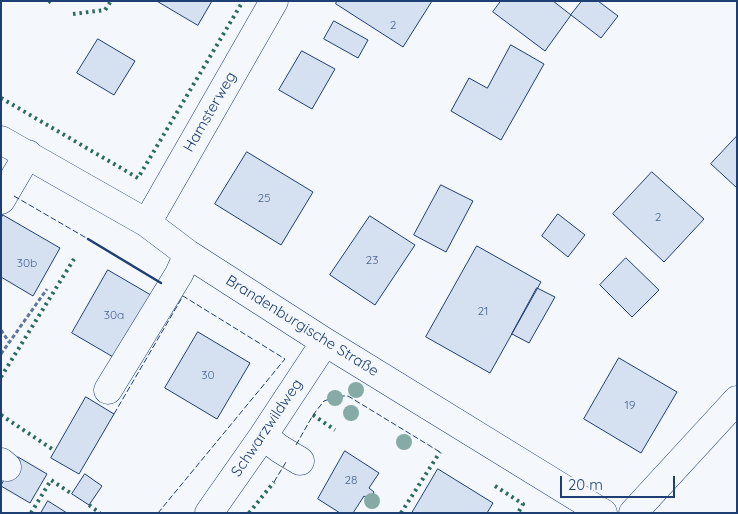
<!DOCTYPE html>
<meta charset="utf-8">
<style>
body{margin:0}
#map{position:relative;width:738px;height:514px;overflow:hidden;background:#f4f7fb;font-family:Quicksand,sans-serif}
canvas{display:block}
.frame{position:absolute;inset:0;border:2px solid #1d3f73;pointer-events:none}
.scale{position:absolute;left:560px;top:476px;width:115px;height:22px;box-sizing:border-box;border:2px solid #1d3f73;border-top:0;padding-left:6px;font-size:15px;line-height:18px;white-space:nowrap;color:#1d3f73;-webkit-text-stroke:4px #f4f7fb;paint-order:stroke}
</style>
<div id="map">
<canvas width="738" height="514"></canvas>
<div class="frame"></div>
<div class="scale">20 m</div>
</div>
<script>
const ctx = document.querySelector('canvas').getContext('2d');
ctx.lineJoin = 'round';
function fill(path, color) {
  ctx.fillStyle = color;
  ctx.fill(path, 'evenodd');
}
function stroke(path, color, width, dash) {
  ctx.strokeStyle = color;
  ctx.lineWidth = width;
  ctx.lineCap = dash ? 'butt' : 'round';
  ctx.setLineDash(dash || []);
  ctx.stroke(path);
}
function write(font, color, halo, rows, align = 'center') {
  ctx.font = font + ' Quicksand,sans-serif';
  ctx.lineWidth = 4;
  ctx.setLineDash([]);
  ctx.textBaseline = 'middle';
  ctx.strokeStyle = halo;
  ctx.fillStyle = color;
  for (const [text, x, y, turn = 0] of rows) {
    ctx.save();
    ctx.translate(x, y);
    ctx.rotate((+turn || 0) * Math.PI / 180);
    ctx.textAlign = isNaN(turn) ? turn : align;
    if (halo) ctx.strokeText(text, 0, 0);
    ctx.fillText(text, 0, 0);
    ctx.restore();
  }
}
const building = new Path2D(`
 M157 1H212L198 25Z
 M337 1H432L403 47 336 4Z
 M501 1H553L571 15 545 51 493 12Z
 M582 1H598L618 16 601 38 571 15Z
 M334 21 368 40 358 58 324 39Z
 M98 39 135 61 114 95 77 73Z
 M511 45 544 64 501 140 451 111 469 78 487 88Z
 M302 51 335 69 312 109 279 90Z
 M737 136V188L711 164Z
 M247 152 313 192 281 245 215 204Z
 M652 172 704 219 664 262 613 214Z
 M441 185 473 201 446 252 414 235Z
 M558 214 585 235 568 257 542 236Z
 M3 215 60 248 33 296 1 277V219Z
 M370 216 415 245 375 305 330 275Z
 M477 246 541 282 490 373 426 337Z
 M626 258 659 290 632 317 600 285Z
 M108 270 156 298 120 361 72 333Z
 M537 288 555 297 529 343 512 334Z
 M198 332 250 363 217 419 165 388Z
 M619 358 677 392 641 453 584 419Z
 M86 397 114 414 79 474 51 458Z
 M345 451 379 473 369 488 374 492 370 500 364 496 353 513H340L318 499Z
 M18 457 47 474 30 503 1 486Z
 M438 469 493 503 487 513H412Z
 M85 474 102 486 89 505 72 494Z
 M48 501 67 513H41Z`);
const path = new Path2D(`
 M1 330 9 342
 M1 354 47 289`);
const minor = new Path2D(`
 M1 140 147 223 188 254 325 342 603 513
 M1 200 28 154
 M147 223 274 1
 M108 390 179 274 188 254
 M263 436 280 449 300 461
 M1 462 7 467
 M209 513 263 436 325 342
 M633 513 737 400`);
const hedge = new Path2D(`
 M49 1 54 5
 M73 14 105 10 111 1
 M1 98 138 178 243 1
 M1 377 74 259
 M1 415 52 449
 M313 415 335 430
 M495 486 523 504 518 513
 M89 505 100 513
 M31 513 51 480 72 494
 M249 513 274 482
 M401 513 440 452`);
const fence = new Path2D(`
 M14 196 88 239
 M114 414 183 296 285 359 158 513
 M296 445 313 415 324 401 338 396H348L440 452
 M274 482 286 462`);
const wall = new Path2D(`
 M88 239 161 283`);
const trees = [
 [356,390],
 [335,398],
 [351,413],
 [404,442],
 [372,501]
];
const numberNames = [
 ["2",393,25],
 ["25",264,198],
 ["2",658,217],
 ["23",372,260],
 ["30b",27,263],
 ["21",483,311],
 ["30a",114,315],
 ["30",208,375],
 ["19",630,405],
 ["28",351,480]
];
const streetNames = [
 ["Hamsterweg",210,112,-60],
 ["Brandenburgische Straße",302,326,32],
 ["Schwarzwildweg",267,428,-56]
];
fill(building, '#d5e0f0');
stroke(building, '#1d3f73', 1);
stroke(minor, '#1d3f73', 29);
stroke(path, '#5e769c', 3, [4, 2.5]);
stroke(minor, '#f4f7fb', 28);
stroke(hedge, '#2c6c60', 4, [2.5, 4]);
stroke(fence, '#1d3f73', 1, [6, 2.5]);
stroke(wall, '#1d3f73', 2.5);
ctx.fillStyle = '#86aba6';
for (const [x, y] of trees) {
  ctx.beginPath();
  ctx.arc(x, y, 8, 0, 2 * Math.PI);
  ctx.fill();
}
write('12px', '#4b6792', null, numberNames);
write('15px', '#1d3f73', '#f4f7fb', streetNames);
</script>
